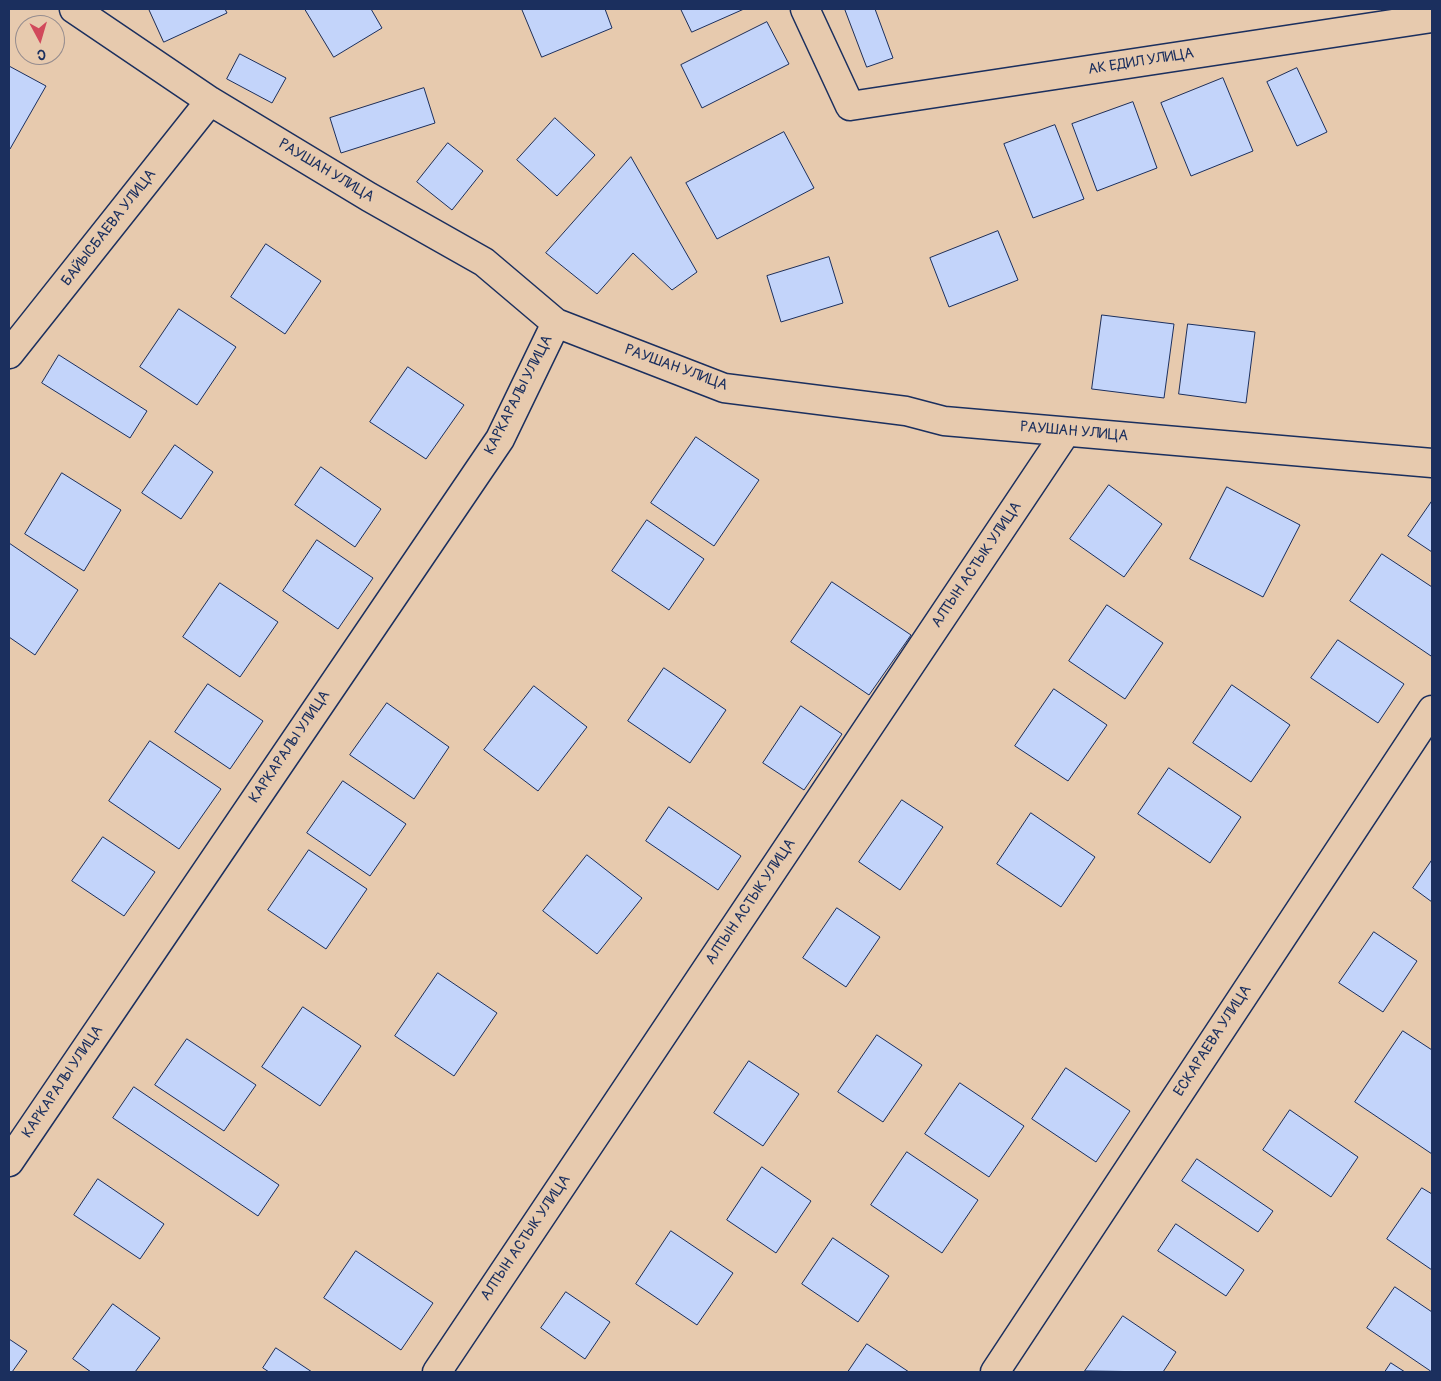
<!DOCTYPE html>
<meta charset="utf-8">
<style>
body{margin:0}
#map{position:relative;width:1441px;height:1381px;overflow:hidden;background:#e7caae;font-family:Pangolin,sans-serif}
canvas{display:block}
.frame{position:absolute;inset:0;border:10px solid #1b2f5e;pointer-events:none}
.north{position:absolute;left:15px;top:15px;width:50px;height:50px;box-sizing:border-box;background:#e7caae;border:1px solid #958c8e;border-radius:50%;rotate:174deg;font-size:14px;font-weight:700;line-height:20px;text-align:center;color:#1b2f5e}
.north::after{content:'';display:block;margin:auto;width:18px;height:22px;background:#d1495b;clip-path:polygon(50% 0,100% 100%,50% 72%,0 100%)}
</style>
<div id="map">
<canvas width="1441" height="1381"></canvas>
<div class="frame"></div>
<div class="north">С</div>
</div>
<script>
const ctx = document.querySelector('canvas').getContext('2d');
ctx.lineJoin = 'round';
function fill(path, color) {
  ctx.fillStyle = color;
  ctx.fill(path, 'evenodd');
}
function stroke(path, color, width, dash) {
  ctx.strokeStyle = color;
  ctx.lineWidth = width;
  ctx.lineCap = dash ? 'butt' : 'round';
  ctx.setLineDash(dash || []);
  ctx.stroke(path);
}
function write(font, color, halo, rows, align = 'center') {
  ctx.font = font + ' Pangolin,sans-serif';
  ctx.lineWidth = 4.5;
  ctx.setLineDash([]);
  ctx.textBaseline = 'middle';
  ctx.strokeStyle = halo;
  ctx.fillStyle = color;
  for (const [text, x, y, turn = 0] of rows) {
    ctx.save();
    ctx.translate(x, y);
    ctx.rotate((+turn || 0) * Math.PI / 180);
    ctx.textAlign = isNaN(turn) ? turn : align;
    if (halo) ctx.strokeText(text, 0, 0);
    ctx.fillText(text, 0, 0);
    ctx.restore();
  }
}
const building = new Path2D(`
 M149 9H225L227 13 164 42Z
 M305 9H371L382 28 334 57Z
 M522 9H605L612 28 542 57Z
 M681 9H744L692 32Z
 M845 9H875L893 58 867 67Z
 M767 22 789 64 702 108 681 65Z
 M240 54 286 78 272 103 227 79Z
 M9 66 46 86 10 149 9 148Z
 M1297 68 1327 132 1297 146 1267 82Z
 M1223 78 1253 151 1191 176 1161 103Z
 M424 88 435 123 341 153 330 118Z
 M1133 102 1157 168 1097 191 1072 124Z
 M555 118 595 155 557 196 517 160Z
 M1055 125 1084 199 1033 218 1004 144Z
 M784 132 814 188 717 239 686 183Z
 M448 143 483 171 452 210 417 182Z
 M631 157 697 272 672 290 633 253 597 294 546 253Z
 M998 231 1018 280 949 307 930 258Z
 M266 244 321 281 285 334 231 297Z
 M829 257 843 303 781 322 767 276Z
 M179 309 236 347 197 405 140 367Z
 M1102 315 1174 324 1164 398 1092 389Z
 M1188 324 1255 332 1246 403 1179 394Z
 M59 355 147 411 130 438 42 383Z
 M408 367 464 405 426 459 370 422Z
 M696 437 759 480 714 546 651 503Z
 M175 445 213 472 181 519 142 493Z
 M321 467 381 509 355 547 295 505Z
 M62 473 121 510 84 571 25 534Z
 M1109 485 1162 524 1124 577 1070 539Z
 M1227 487 1300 525 1263 597 1190 559Z
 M1432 501V552L1408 536Z
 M647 520 704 559 669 610 612 571Z
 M317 540 373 578 338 629 283 591Z
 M9 543 78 590 35 655 9 637Z
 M1382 554 1432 587V653L1431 656 1350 601Z
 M832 582 911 635 869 695 791 642Z
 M220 583 278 622 240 677 183 637Z
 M1107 605 1163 643 1125 699 1069 661Z
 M1338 640 1404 684 1378 723 1311 678Z
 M664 668 726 710 690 763 628 721Z
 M208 684 263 721 230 769 175 732Z
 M1232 685 1290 725 1251 782 1193 743Z
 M534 686 587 727 538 791 484 750Z
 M1054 689 1107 725 1068 781 1015 746Z
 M387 703 449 747 414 799 350 755Z
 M801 706 842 734 804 790 763 763Z
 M150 741 221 789 179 849 109 801Z
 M1169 768 1241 817 1210 863 1138 814Z
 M343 781 406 824 370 876 307 833Z
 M902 800 943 827 900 890 859 862Z
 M669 807 741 856 718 890 646 841Z
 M1031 813 1095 857 1061 907 997 864Z
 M103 837 155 872 124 916 72 881Z
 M309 850 367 889 326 949 268 910Z
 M587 855 642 898 597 954 543 911Z
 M1432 860V902L1413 888Z
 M837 908 880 937 846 987 803 958Z
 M1374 932 1417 961 1383 1012 1339 983Z
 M438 973 497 1013 454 1076 395 1036Z
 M303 1007 361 1046 320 1106 262 1067Z
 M1403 1031 1432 1050V1154L1355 1102Z
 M877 1035 922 1065 883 1122 838 1092Z
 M187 1039 256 1085 224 1131 155 1085Z
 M749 1061 799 1094 763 1146 714 1113Z
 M1066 1068 1130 1111 1096 1162 1032 1119Z
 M960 1083 1024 1126 989 1177 925 1134Z
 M134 1087 279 1185 258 1216 113 1118Z
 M1290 1110 1358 1157 1331 1197 1263 1150Z
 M907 1152 978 1200 942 1253 871 1205Z
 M1197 1159 1273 1211 1258 1232 1182 1181Z
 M762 1167 811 1201 776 1253 727 1220Z
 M98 1179 164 1224 140 1259 74 1215Z
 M1422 1188 1432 1194V1270L1387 1239Z
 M1176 1224 1244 1270 1226 1296 1158 1251Z
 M671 1231 733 1273 697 1325 636 1284Z
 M833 1238 889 1276 858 1322 802 1284Z
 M356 1251 433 1303 401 1350 324 1298Z
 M1395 1287 1432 1312V1372L1367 1328Z
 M566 1292 610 1322 585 1359 541 1328Z
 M113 1304 160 1338 135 1372H91L73 1359Z
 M1123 1316 1176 1352 1163 1372 1085 1371Z
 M9 1339 27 1351 12 1372H9Z
 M867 1344 909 1372H848Z
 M276 1348 312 1372H269L263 1368Z
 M1391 1363 1405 1372H1385Z`);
const minor = new Path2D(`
 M74 9 210 101 369 197 484 262 556 323 724 388 906 411 944 421 1432 463
 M805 9 850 106 1432 18
 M9 354 210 101
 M9 1162 500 439 556 323
 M437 1372 1066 432
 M995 1372 1432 710`);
const streetNames = [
 ["АК ЕДИЛ УЛИЦА",1141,62,-9],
 ["РАУШАН УЛИЦА",326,171,31],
 ["БАЙЫСБАЕВА УЛИЦА",109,228,-52],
 ["РАУШАН УЛИЦА",676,368,20],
 ["КАРКАРАЛЫ УЛИЦА",519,395,-63],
 ["РАУШАН УЛИЦА",1074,432,5],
 ["АЛТЫН АСТЫК УЛИЦА",977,565,-56],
 ["КАРКАРАЛЫ УЛИЦА",290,747,-56],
 ["АЛТЫН АСТЫК УЛИЦА",751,902,-56],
 ["ЕСКАРАЕВА УЛИЦА",1213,1041,-57],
 ["КАРКАРАЛЫ УЛИЦА",63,1082,-56],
 ["АЛТЫН АСТЫК УЛИЦА",526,1238,-56]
];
fill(building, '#c3d4fa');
stroke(building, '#1b2f5e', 1);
stroke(minor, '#1b2f5e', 31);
stroke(minor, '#e7caae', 28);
write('15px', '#1b2f5e', '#e7caae', streetNames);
</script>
